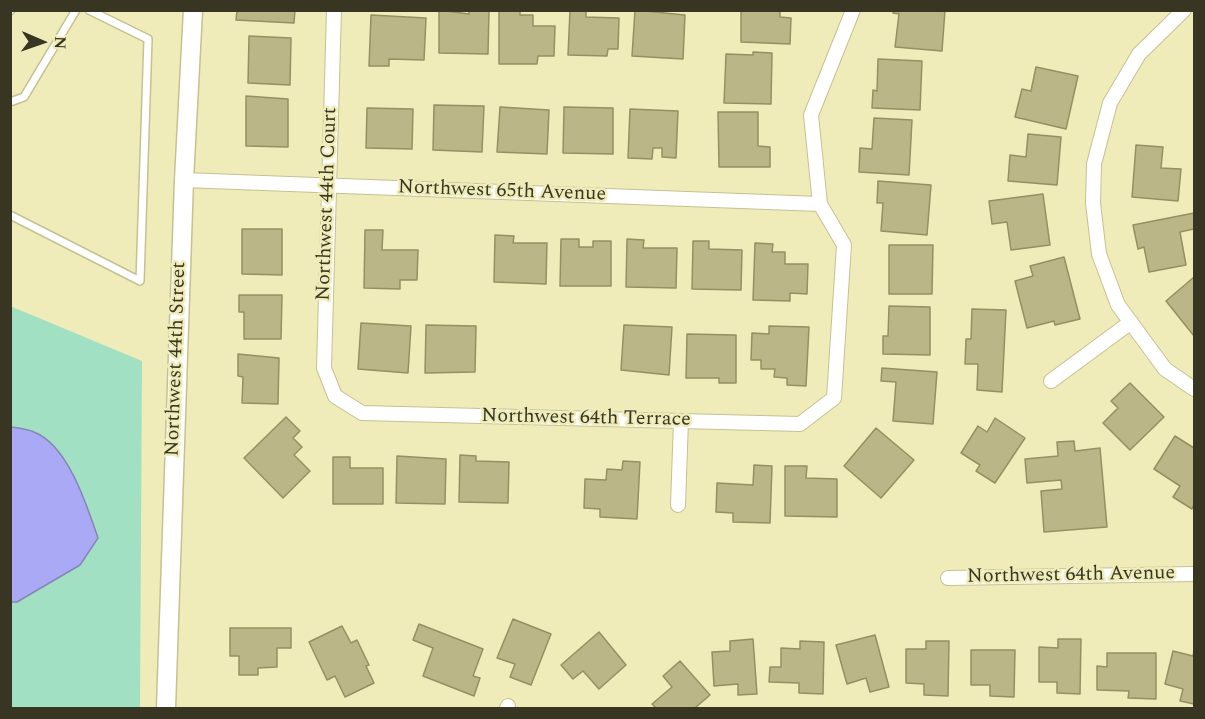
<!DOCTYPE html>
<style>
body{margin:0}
#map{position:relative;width:1205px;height:719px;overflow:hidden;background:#f0ecba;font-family:Spectral,serif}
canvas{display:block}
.frame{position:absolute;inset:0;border:12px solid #383622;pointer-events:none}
.north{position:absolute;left:12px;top:12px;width:60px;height:60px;-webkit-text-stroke:4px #f0ecba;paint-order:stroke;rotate:92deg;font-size:16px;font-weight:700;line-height:24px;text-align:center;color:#383622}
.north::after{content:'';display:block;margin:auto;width:21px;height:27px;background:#383622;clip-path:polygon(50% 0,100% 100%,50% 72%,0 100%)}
</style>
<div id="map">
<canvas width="1205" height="719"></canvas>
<div class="frame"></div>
<div class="north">N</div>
</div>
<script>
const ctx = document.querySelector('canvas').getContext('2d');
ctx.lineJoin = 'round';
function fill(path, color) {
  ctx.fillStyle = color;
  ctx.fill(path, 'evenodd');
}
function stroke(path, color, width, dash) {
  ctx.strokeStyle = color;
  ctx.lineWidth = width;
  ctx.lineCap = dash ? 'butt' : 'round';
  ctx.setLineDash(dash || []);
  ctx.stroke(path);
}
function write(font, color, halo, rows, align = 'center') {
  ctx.font = font + ' Spectral,serif';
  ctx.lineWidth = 5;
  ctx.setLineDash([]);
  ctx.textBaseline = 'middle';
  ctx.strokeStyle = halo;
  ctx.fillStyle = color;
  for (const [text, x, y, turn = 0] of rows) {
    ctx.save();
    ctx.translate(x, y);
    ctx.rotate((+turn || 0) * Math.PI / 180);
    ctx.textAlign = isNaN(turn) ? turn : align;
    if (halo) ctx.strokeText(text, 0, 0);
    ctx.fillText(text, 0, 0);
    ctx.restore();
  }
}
const green = new Path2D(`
 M10 306 142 361 140 708H11Z`);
const water = new Path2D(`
 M11 427C18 428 27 429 34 432 68 445 87 506 98 538L80 565 17 602H10Z`);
const building = new Path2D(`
 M237 10H295L294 23 236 20Z
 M439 10 469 14V10H489L488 54 439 53Z
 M499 10H520V15H533V26H555L554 56H538L537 64H499Z
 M570 10H586V17L619 18 618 49H608L607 56 568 55Z
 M635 10 685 15 683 59 632 56Z
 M741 10H780V17L791 18 790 44 741 42Z
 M893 10H945L942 51 895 47 899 14 893 13Z
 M371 15 426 18 424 60 389 59V66H369Z
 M249 36 291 38 290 85 248 83Z
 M753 52 772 53 771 104 724 103 726 54 753 55Z
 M878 59 922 61 920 110 872 108 873 90 877 91Z
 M1036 67 1078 76 1066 129 1015 117 1022 89 1031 91Z
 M246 96 288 99V147L246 146Z
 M434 105 484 106 482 152 433 150Z
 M500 107 549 110 547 154 497 152Z
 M564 107 613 108V154L563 153Z
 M367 108 413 109 412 149 366 148Z
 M630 109 678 111 676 158 662 157V148H653L652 159 628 158Z
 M718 112H758V146L770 147V167H719Z
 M874 118 912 120 909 175 859 172 860 148 872 149Z
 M1028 134 1061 137 1057 185 1008 181 1010 155 1026 157Z
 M1136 145 1163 147 1161 168 1181 169 1178 201 1132 197Z
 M878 181 931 185 927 235 881 231 883 203H877Z
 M1043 194 1050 245 1011 250 1007 222 992 224 989 201Z
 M1194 213V229L1180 232 1186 265 1149 272 1144 247 1138 249 1133 225Z
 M242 229H282V275L242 274Z
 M365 230H383L382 250H418L417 280H400V289L364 288Z
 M495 235 514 236 513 243H547L546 284 494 282Z
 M561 239H579V247H593V241H611V286H560Z
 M627 239 644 240 643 248H677L676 288 626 287Z
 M693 241H709V249L742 250 741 290 692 289Z
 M755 243 773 244 772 252H785V264H808L807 294 790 293V301L753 300Z
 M889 245H933L932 294H889Z
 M1064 257 1080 319 1055 325 1054 321 1027 328 1015 281 1033 276 1030 266Z
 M1194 277V336L1166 301Z
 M239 295H282L281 339H244V312H239Z
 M889 306 930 307V355L883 354V336H888Z
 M972 309 1006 310 1002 392 977 390 978 364H965L966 339H971Z
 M361 323 411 326 408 373 358 369Z
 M426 325 476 326 475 372 425 373Z
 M624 325 672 327 669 375 621 370Z
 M769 326 809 327 806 386 787 385V378L774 377 775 369H761V360H751L752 333 769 334Z
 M687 334 736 335V383H719V378H686Z
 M238 354 279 358 278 404 242 403 243 377 238 376Z
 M882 368 937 372 933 424 893 421 896 382 881 381Z
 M1130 383 1164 417 1130 450 1103 423 1118 408 1111 401Z
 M286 417 300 431 293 438 302 447 294 455 310 471 283 498 244 458Z
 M995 418 1025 438 995 483 976 471 980 465 961 453 978 426 987 432Z
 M876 428 914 460 881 498 844 466Z
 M1175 436 1194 448V504L1192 509 1173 497 1180 486 1154 469Z
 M1074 441 1075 451 1100 448 1107 527 1044 532 1041 491 1062 489 1061 480 1027 483 1025 459 1058 456 1057 442Z
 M460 455 476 456V461L509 462 508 503 459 502Z
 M397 456 446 459 445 504 396 503Z
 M333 457H350V468H383V504H333Z
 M623 461 640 462 637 519 600 517V509L584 508 585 479 606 480 607 469 622 470Z
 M754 465 772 466 770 523 733 522V513L716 512 717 483 753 485Z
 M785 466H807L806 478 837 479V517L785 516Z
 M513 619 551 634 531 685 510 677 515 664 497 658Z
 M419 624 483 649 473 676 480 678 474 696 423 676 433 648 413 640Z
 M342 626 351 643 357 640 369 665 366 666 374 683 345 697 335 676 327 680 309 642Z
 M230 628H291V648H277V667L258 668V675H239V656H230Z
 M599 632 626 665 599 689 583 671 573 679 561 665Z
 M875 635 889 687 870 692 866 678 847 684 836 645Z
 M753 639 757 694 738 695V684L714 686 712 652 730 651V641Z
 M1058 639H1081L1080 694 1057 693V682H1039V647L1058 648Z
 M800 641 824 642 823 694 799 693V683L769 682 770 667H781V648L800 649Z
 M926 641H949L948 696 924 695V684L906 683V649H926Z
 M971 650H1015L1014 697 990 696V685H971Z
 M1173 651 1193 656 1194 651V704L1180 701 1183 689 1165 684Z
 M1107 653H1156V699L1128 698 1129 691 1097 690V666L1107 667Z
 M680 661 710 695 695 708H656L652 704 672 687 663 676Z`);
const service = new Path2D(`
 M10 11 11 10
 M10 102 24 97 76 10
 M10 215 140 281 148 39 89 10`);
const minor = new Path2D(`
 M334 10 324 368 335 396 362 413 800 424 834 398 844 245 820 204 811 115 853 10
 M1184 10 1139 54 1110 103 1094 164 1093 203 1099 254 1118 305 1165 369 1194 389
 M184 180 820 204
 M1051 381 1131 322
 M678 505 681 421
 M948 578 1194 574
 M507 708 508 706`);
const tertiary = new Path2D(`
 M166 708 184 180 193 10`);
const streetNames = [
 ["Northwest 65th Avenue",502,192,2],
 ["Northwest 44th Court",328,204,-88],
 ["Northwest 44th Street",177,359,-88],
 ["Northwest 64th Terrace",586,419,1],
 ["Northwest 64th Avenue",1071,576,-1]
];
fill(green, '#a1e0c2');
fill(water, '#a9a9f5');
stroke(water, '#8786b6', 1.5);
fill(building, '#bab687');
stroke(building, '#949062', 1.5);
stroke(service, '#c5c191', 10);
stroke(minor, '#c5c191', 16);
stroke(tertiary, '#c5c191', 21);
stroke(service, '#fff', 7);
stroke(minor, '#fff', 14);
stroke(tertiary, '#fff', 18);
write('20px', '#383622', '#f0ecba', streetNames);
</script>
